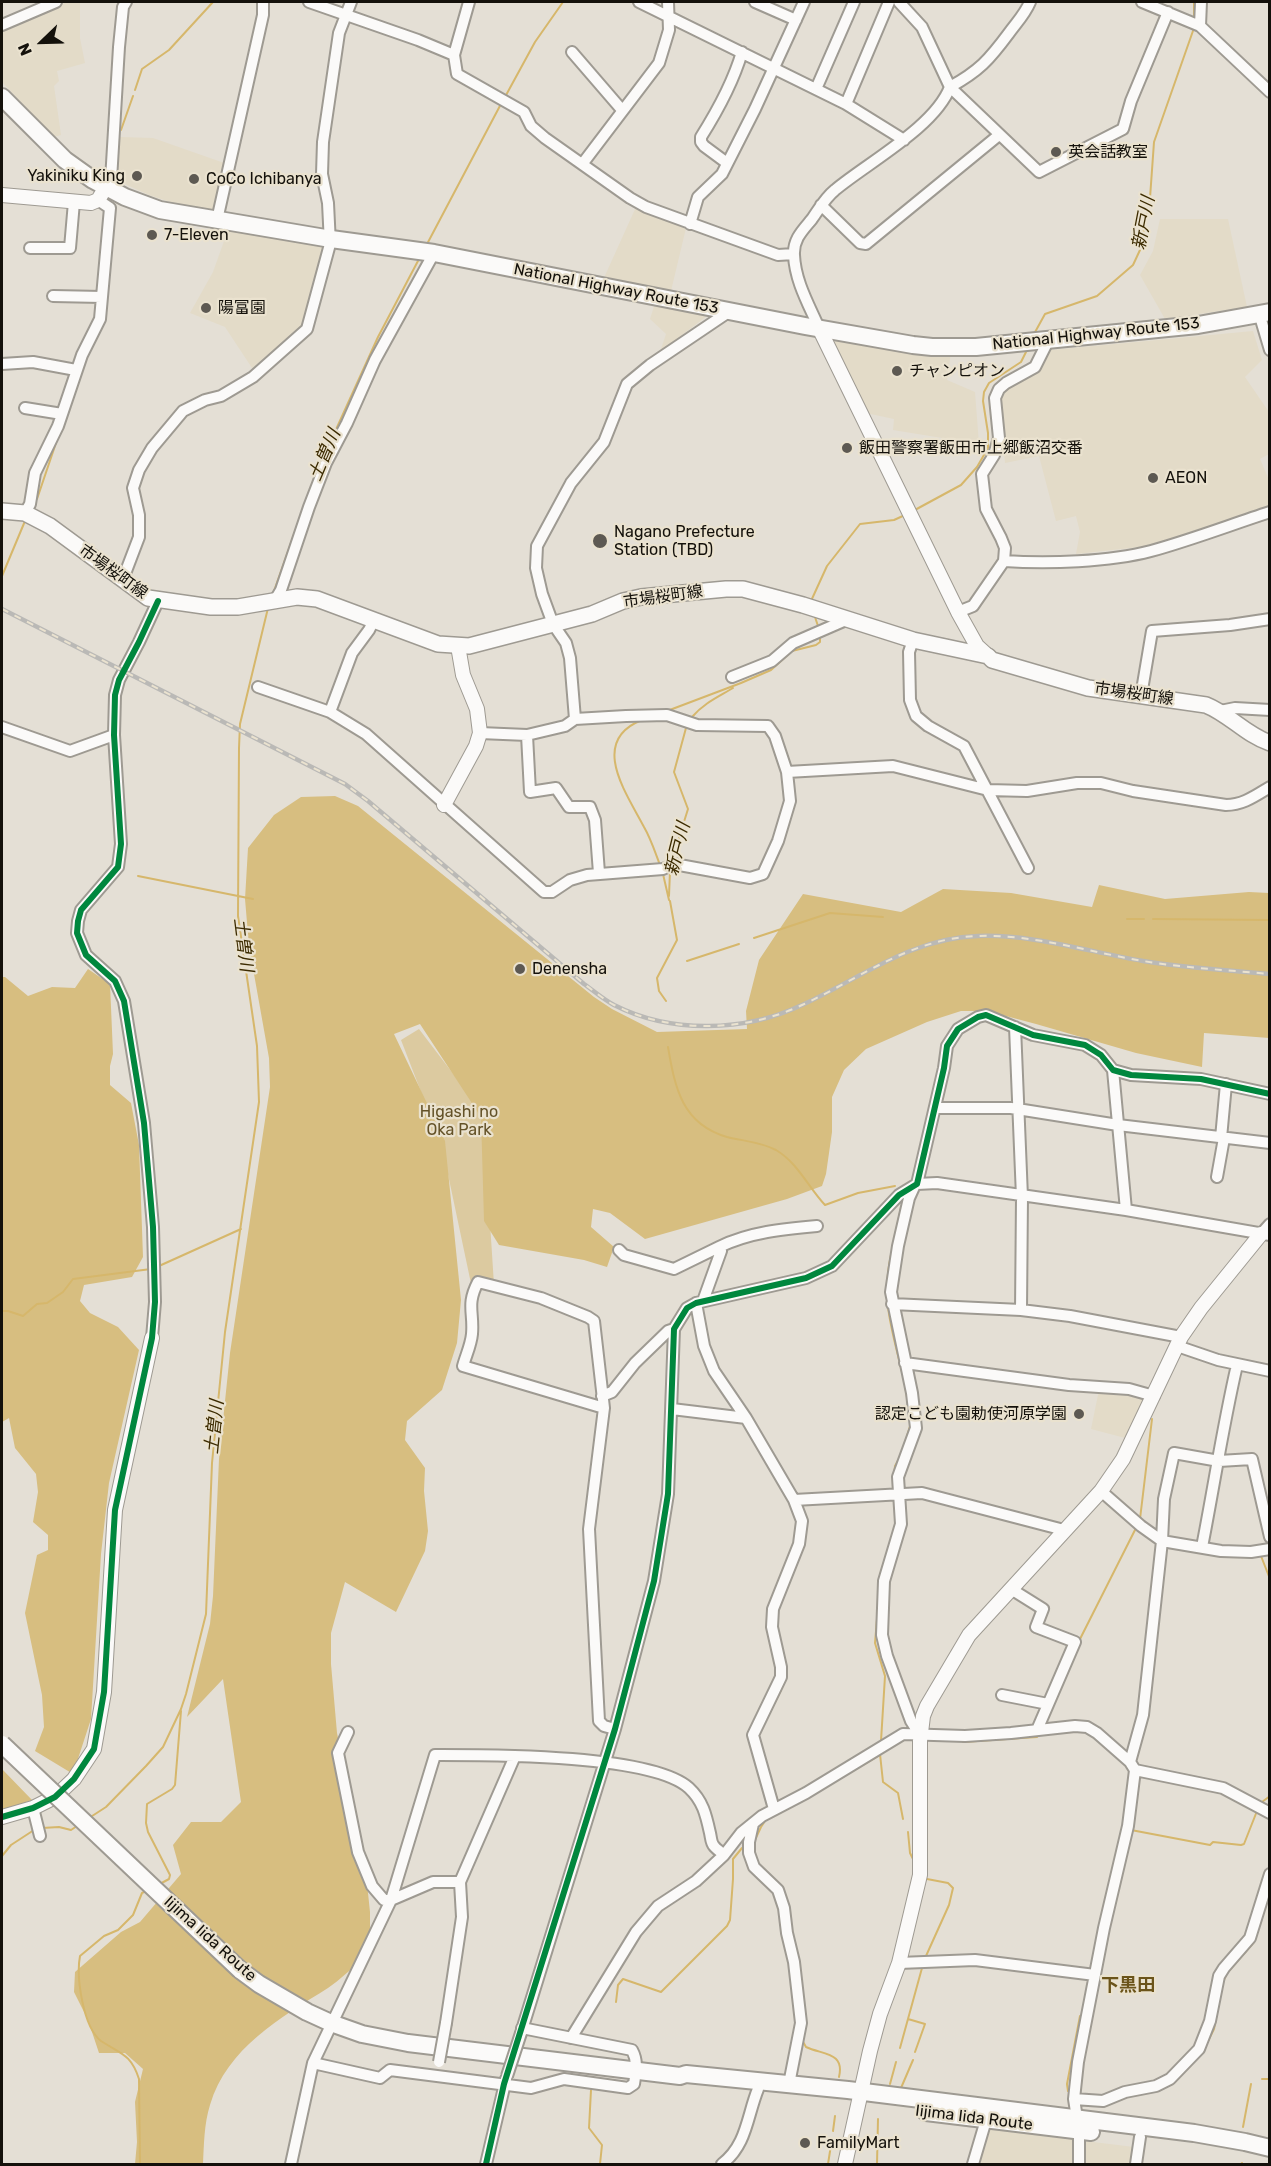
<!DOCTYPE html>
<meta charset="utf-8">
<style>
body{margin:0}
#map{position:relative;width:1271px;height:2166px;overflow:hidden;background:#e4dfd5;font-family:Rubik,sans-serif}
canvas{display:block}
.frame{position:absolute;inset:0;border:3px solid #14110b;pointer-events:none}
.north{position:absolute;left:12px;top:12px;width:60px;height:60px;-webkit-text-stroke:4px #eae2cf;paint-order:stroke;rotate:247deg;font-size:16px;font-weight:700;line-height:24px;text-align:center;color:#14110b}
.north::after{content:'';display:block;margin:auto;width:21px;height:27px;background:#14110b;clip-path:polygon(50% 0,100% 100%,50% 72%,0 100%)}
</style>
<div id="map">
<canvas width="1271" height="2166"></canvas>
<div class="frame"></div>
<div class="north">N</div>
</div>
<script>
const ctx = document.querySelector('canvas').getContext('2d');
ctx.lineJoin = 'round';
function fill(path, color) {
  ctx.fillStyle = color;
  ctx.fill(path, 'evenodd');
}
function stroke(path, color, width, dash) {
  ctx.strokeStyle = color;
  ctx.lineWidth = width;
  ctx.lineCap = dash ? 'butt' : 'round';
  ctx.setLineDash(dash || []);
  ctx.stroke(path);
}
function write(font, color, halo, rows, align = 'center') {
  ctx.font = font + ' Rubik,"Noto Sans JP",sans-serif';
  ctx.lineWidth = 4.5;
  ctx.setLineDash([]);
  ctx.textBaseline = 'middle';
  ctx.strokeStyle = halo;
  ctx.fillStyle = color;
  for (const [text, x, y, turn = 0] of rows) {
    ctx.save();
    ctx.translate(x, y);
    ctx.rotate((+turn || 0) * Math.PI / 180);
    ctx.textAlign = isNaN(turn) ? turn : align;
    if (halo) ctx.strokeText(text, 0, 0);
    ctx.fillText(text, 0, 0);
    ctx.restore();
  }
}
const built = new Path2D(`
 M67 2H80V38L85 63 57 71 59 81 54 86 61 135 54 137 2 82V28Z
 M120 137 153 138 227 164 216 210 173 203 149 195 118 181Z
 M636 207 686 228 671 291 603 280Z
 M1160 219H1228L1247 307 1165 319 1140 275 1153 251Z
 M228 230 323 245 302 329 254 371 225 327 190 313 213 272Z
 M656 300 712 312 660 352 666 334 650 319Z
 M1253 331 1262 360 1245 377 1269 412V454L1260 459 1269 480V506L1149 546 1076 554 1080 532 1076 516 1056 521 1039 456 1005 463 1000 406 1001 390 1037 370 1051 350Z
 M835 339 951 352 947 380 975 392 979 444 893 430 894 419 866 413 833 348Z
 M1099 1390 1145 1399 1129 1439 1091 1429Z
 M987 2129 1073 2139 1075 2164H976Z
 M1085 2141 1134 2147 1132 2164H1083Z`);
const green = new Path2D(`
 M419 1029 483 1113 494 1285 478 1282 473 1293 442 1146 401 1040Z`);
const forest = new Path2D(`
 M335 796 358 806 594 997 612 1009 657 1032 747 1029 746 1011 759 960 803 894 901 912 943 889 1011 893 1092 907 1099 885 1165 899 1249 892 1269 893V1038L1204 1033 1202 1067 1136 1053 1036 1024 987 1011H961L927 1022 866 1049 844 1070 832 1097V1132L826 1174 822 1186 787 1199 645 1239 610 1213 593 1209 591 1227 614 1247 607 1267 584 1260 499 1245 484 1221 481 1117 420 1024 394 1034 445 1141 461 1300 457 1343 442 1390 407 1421 405 1440 425 1468 424 1491 428 1531 425 1551 396 1612 345 1582 331 1633V1664L337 1733 366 1874 370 1912V1933L364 1960C351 1968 340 1980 328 1988 280 2018 227 2048 210 2105 204 2124 204 2145 203 2164H135L137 2142 135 2102 143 2069 125 2053H99L88 2020 74 1992 75 1972 121 1932 140 1922 181 1874 173 1845 191 1822H221L241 1802 223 1679 187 1717 210 1624 213 1596 219 1459 230 1353 270 1087 269 1058 249 946 245 899 248 848 274 815 301 797Z
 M88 969 110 984 113 1054 110 1066V1085L131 1103 139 1145 143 1257 132 1277 84 1285 80 1301 90 1313 118 1327 139 1350 109 1483 101 1554 91 1719 73 1774 35 1751 44 1727 42 1695 25 1613 37 1555 48 1550V1535L33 1522 38 1492 36 1474 15 1448 9 1418 2 1422V977H5L28 996 52 987 75 988Z
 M2 1769 32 1800 2 1810Z`);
const stream = new Path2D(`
 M1194 2V20
 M135 90 142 69 169 50 213 2
 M505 97 535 42 563 2
 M121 130 133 96
 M426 246 502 102
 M104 322 106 310
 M1034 334 1045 314 1097 296 1133 265 1140 250 1150 198 1154 142 1194 28
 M324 456 378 337 419 259
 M37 499 58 437
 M913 511 961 485 977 467 988 448V433L983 401 984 392 989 383 1021 362 1028 348
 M2 576 25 521
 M273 594 305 503
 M811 601 827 566 860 524 894 520 905 515
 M814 614 819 629
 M741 683 771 670 792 651 816 645 820 642V634
 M667 711 741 683
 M692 717C704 703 718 697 733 688
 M642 720C588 741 627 794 644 827 651 839 655 852 660 865
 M672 860 688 809 674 772 686 728
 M663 874 669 900
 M138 876 253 899
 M669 896 670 871
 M1127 919H1144
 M1153 919 1270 920
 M754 938 830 913 883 917
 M687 961 739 944
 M666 1001 659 991 657 978 677 940 670 901
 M668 1047C675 1088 682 1124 727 1137 743 1141 761 1142 776 1150 798 1163 808 1187 825 1205L858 1193 895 1186
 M892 1249 901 1208
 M891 1255C881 1300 892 1329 902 1372
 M159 1266 241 1229
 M2 1311H8L23 1316 37 1304 47 1303 63 1292 73 1279 151 1269
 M905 1385 907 1397
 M904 1446 911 1423
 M893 1486 895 1466 900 1457
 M1140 1519 1152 1419
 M1261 1556 1270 1579
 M880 1575 890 1543
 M877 1619 875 1643 885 1676 881 1741
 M1079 1641 1136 1528
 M769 1714 781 1690
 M963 1742 1037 1737
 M880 1754 883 1782 898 1793 903 1819
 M770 1776 777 1799
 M807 1798 880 1755
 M1262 1802 1270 1796
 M89 1818 106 1807 146 1766 163 1747 181 1709 186 1694 206 1614 212 1463 225 1332 259 1102 257 1046 238 916 239 748 240 724 268 608
 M42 1828 59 1827 71 1830 77 1826
 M1131 1830 1210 1845 1213 1842 1241 1845 1244 1844 1257 1811
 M908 1832 910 1853 914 1861
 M754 1842 761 1827 767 1818
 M2 1856 11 1845 34 1830
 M158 1885 169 1879 170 1875 148 1832 146 1823 147 1804 172 1789 175 1785 181 1711
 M926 1956 949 1905 953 1888 948 1883 927 1879
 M1223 1982 1227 1973 1254 1942
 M616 2002 618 1985 623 1979 661 1992 727 1926 730 1920 733 1879V1859L742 1848
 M908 2019 925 2024 915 2052
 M802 2040 806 2047C823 2055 845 2052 839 2077
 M1206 2045 1214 2029 1219 2002
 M900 2048 922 1968
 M1262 2079H1270
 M890 2084 896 2062
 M901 2088 913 2060
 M591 2090 589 2128 602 2145 600 2164
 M1068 2091 1067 2084 1080 2016
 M1104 2106 1126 2097
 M1243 2127 1251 2084
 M833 2131 835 2116
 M140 2164 139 2079C131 2054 121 2054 101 2041 83 2027 76 1977 80 1956L104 1936 118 1930 133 1915 142 1893 148 1890
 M828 2164 831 2145
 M877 2164 878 2119
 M1241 2164 1242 2163`);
const minor = new Path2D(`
 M309 2 418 40 454 55
 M469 2 454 55 457 74 524 112 531 126 545 138 630 198 646 207 778 255 794 254
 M639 2 846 104 904 140
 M755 2 796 20
 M899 2 922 27 950 87 1039 172 1123 129 1131 101 1168 12
 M1142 2 1200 26 1270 92
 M2 25 56 2
 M1200 26 1201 2
 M572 52 622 110
 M816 89 854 2
 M846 104 889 2
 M583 163 659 63 669 30 668 2
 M727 163 704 146 701 142V137C718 110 733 83 742 52
 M106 187 111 180 119 47 123 7 126 2
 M821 205 860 243 866 244 999 135
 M217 220 263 15V2
 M690 224 698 197 722 174 755 109 804 2
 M30 248H70L74 202
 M53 296 102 297
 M1259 313 1270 350
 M819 328C809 305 795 281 794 255 793 239 803 230 812 219 819 209 825 198 835 190 867 163 935 127 950 87 979 71 989 60 1009 33 1017 22 1025 14 1030 2
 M2 364 33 362 76 370
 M25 408 62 414
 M25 513 30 504 35 473 58 426 82 355 100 319 110 208 98 200
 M1004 561 1005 548 1001 538 986 509 982 474 994 455 999 438 995 398 999 389 1006 383 1035 367 1049 339
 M123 579 139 537V515L133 488 139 470 152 448 183 411 205 400 221 396 253 377 307 329 330 244 328 203 322 174 323 142 339 33 351 2
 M275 600 281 590 309 507 326 463 347 423 375 360 434 253
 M958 612 973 606 1004 561C1048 564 1109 562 1151 551 1191 540 1230 525 1270 512
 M913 640 909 652 910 700 916 716 928 726 964 746 1028 868
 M732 677 772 661 793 643 846 620
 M258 687 330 712 366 734 544 892H552L570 880 587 875 663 869 674 864 750 878 763 874 778 841 790 801 787 772 775 736 768 726 697 725 667 715 626 716 575 719 565 726 527 735 480 733
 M1141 696 1152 631 1230 625 1270 619
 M1220 711 1235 708 1270 710
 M330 712 352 653 369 630 374 620
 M575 719 570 658 566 643 553 624 542 594 536 568 537 546 571 483 604 442 627 384 650 365 730 311
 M2 727 70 751 114 735
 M527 735 530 792 556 788 569 807H590L595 820 599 873
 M787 772 893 766 988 790 1027 791 1077 783H1101L1133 791 1226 805C1243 805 1255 796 1270 787
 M1015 1027 1022 1197 1021 1310
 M1113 1070 1126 1210
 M935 1108H1011L1118 1125 1270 1143
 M1221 1138 1226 1084
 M1217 1177 1224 1138
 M917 1184 937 1183 1126 1210 1270 1235
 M914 1187 909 1198 898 1246 891 1292 912 1393 916 1428 898 1477 901 1524 884 1581 882 1635 887 1656 911 1721 920 1735
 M1261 1234 1270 1224
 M719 1247C750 1232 783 1229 817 1226
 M619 1250 624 1255 674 1269 719 1247 721 1251 703 1301
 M696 1303 704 1346 714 1371 746 1418 794 1500 802 1521 799 1544 773 1609 772 1627 781 1667V1677L753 1735 774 1809
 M892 1304 1021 1310 1070 1316 1181 1337
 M152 1338 155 1302 153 1227 144 1123 124 1001 115 981 86 955 77 933 78 921 81 910 118 867 121 844 114 735 115 695 119 680 139 642 158 601
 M1177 1346 1218 1360 1270 1371
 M905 1363 1069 1385 1129 1389 1154 1396
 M602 1396 612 1392 635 1363 668 1331 674 1329
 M604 1408 463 1366C466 1355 471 1345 472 1334 474 1312 466 1305 478 1282L541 1298 588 1317 594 1321 604 1408 589 1529 599 1721 604 1726 615 1729
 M672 1409 746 1418
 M1101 1491 1141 1526 1162 1541 1221 1551 1251 1552 1270 1549
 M794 1500 922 1493 1064 1530
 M1202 1547C1214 1486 1223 1425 1237 1365
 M1011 1589 1043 1609 1036 1627 1075 1642 1037 1730
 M1002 1695 1048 1704
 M348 1732 338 1753 358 1852 372 1886 384 1900H391L433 1882H460
 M1130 1762 1143 1715 1162 1541 1164 1499 1174 1453 1219 1461 1252 1459 1270 1537
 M33 1808 40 1836
 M753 1824 749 1842V1853L754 1867 778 1890 784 1908 787 1933 794 1962 801 2023 789 2084
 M899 1963 975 1960 1095 1975
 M446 2023 462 1917 460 1882 515 1756
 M521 2033 615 1729 654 1581 668 1494 674 1329 687 1308 696 1303 806 1278 832 1266 899 1195 917 1184 944 1068 947 1046 958 1029 978 1017 986 1015 1033 1035 1085 1045 1101 1055 1113 1070 1131 1075 1201 1079 1270 1094
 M571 2038 636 1932 658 1906 696 1881 724 1855 741 1833 762 1816 806 1793 903 1734 965 1736 1011 1733 1075 1726 1087 1727 1097 1733 1130 1762 1135 1770 1223 1788 1270 1813
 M313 2063 380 2078 390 2070 531 2088 564 2079 628 2088 634 2084C636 2071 638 2061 632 2050L522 2028
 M1074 2099 1103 2101 1125 2092 1156 2086 1170 2079 1199 2049 1210 2021 1219 1976 1224 1968 1250 1938 1270 1874
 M291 2164 313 2063 391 1900 435 1755C489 1755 651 1754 689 1788 703 1801 706 1815 710 1833 711 1837 711 1843 714 1846 716 1849 721 1852 724 1855
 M486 2164 506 2079
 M722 2164C747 2145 747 2116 758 2089
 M973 2164 986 2120
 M1079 2164V2131L1074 2099 1078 2062 1104 1928 1128 1826 1135 1770
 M1136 2164 1140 2137`);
const tertiary = new Path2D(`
 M2 195 91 203 98 200 106 187
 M819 328 958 612 977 646 988 656
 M444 805 476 746 480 733 477 709 463 675 458 646
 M2 1817 33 1808 55 1797 74 1779 94 1749 104 1692 115 1510 152 1338
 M845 2164 870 2051 880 2014 899 1963 920 1875V1741L923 1716 927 1706 969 1635 1101 1491 1123 1459 1181 1337 1201 1308 1261 1234`);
const secondary = new Path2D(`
 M2 511 25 513 50 526 148 598 211 607H238L297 597 317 599 438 644 469 646 592 614 623 601 641 597 726 589H743L803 605 913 640 988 656 992 660 1088 688 1206 705C1229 714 1246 735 1270 743`);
const primary = new Path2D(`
 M240 1970 259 1984 307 2012 331 2023 362 2034 408 2043 680 2076 686 2074 848 2090 1194 2133 1245 2142 1270 2148
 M926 2112 1091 2132`);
const trunk = new Path2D(`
 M2 97 65 160 93 180 125 197 160 210 331 239 434 253 805 326 913 345 932 347H976L1198 325 1270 312`);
const rail = new Path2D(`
 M2 609 345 784 368 801 584 984C594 991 603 999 614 1005 671 1034 745 1032 802 1005 861 978 911 938 978 936 1033 934 1089 952 1143 961 1185 968 1227 970 1270 974`);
const minorBridge = new Path2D(`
 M439 2062 446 2023
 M507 2076 521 2033`);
const primaryBridge = new Path2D(`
 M2 1744 240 1970`);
const cycleway = new Path2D(`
 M2 1817 33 1808 55 1797 74 1779 94 1749 104 1692 115 1510 152 1338 155 1302 153 1227 144 1123 124 1001 115 981 86 955 77 933 78 921 81 910 118 867 121 844 114 735 115 695 119 680 139 642 158 601
 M486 2164 504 2084 615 1729 654 1581 668 1494 674 1329 687 1308 696 1303 806 1278 832 1266 899 1195 917 1184 944 1068 947 1046 958 1029 978 1017 986 1015 1033 1035 1085 1045 1101 1055 1113 1070 1131 1075 1201 1079 1270 1094`);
const markers = [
 [1056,152,6,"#5d5952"],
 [137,176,6,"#5d5952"],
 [194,179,6,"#5d5952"],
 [152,235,6,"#5d5952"],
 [206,308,6,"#5d5952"],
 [897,371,6,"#5d5952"],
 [847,448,6,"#5d5952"],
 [1153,478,6,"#5d5952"],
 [600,541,8,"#5d5952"],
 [520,969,6,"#5d5952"],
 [1079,1414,6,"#5d5952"],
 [805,2143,6,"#5d5952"]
];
const poiNames = [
 ["英会話教室",1068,152],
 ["Yakiniku King",125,176,"right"],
 ["CoCo Ichibanya",206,179],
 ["7-Eleven",164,235],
 ["陽富園",218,308],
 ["チャンピオン",909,371],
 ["飯田警察署飯田市上郷飯沼交番",859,448],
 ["AEON",1165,478],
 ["Nagano Prefecture",614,532],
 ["Station (TBD)",614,550],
 ["Denensha",532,969],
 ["認定こども園勅使河原学園",1067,1414,"right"],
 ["FamilyMart",817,2143]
];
const streetNames = [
 ["National Highway Route 153",616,289,11],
 ["National Highway Route 153",1096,334,-6],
 ["市場桜町線",113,572,36],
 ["市場桜町線",663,597,-8],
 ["市場桜町線",1134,694,8],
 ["Iijima Iida Route",210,1939,42],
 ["Iijima Iida Route",974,2118,7]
];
const parkNames = [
 ["Higashi no",459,1112],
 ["Oka Park",459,1130]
];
const waterNames = [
 ["新戸川",1144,223,-79],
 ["土曽川",325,455,-67],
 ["新戸川",678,849,-76],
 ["土曽川",243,945,83],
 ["土曽川",215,1427,-84]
];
const neighbourhoodNames = [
 ["下黒田",1128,1986]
];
fill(built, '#e3dbc8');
fill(green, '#dccaa0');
fill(forest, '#d7be80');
stroke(stream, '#d6b76b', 2);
stroke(minor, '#9e9a92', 14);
stroke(tertiary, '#9e9a92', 16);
stroke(secondary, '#9e9a92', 18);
stroke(primary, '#9e9a92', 20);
stroke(trunk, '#9e9a92', 20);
stroke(minor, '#fbfaf9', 10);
stroke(tertiary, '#fbfaf9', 14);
stroke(secondary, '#fbfaf9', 15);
stroke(primary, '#fbfaf9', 16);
stroke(trunk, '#fbfaf9', 16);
stroke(rail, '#bab9b6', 4.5);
stroke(rail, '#eae2cf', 2, [7]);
stroke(minorBridge, '#9e9a92', 14, []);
stroke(primaryBridge, '#9e9a92', 20, []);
stroke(minorBridge, '#fbfaf9', 10);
stroke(primaryBridge, '#fbfaf9', 16);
stroke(cycleway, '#00873e', 6);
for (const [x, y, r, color] of markers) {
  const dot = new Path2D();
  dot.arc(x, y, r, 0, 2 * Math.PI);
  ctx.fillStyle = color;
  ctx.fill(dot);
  stroke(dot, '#eae2cf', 2);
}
write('16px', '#14110b', '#eae2cf', poiNames, 'left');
write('16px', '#14110b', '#eae2cf', streetNames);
write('16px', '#645228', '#eae2cf', parkNames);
write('italic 18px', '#3c2b00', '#eae2cf', waterNames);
write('bold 18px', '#6b541a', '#eae2cf', neighbourhoodNames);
</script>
